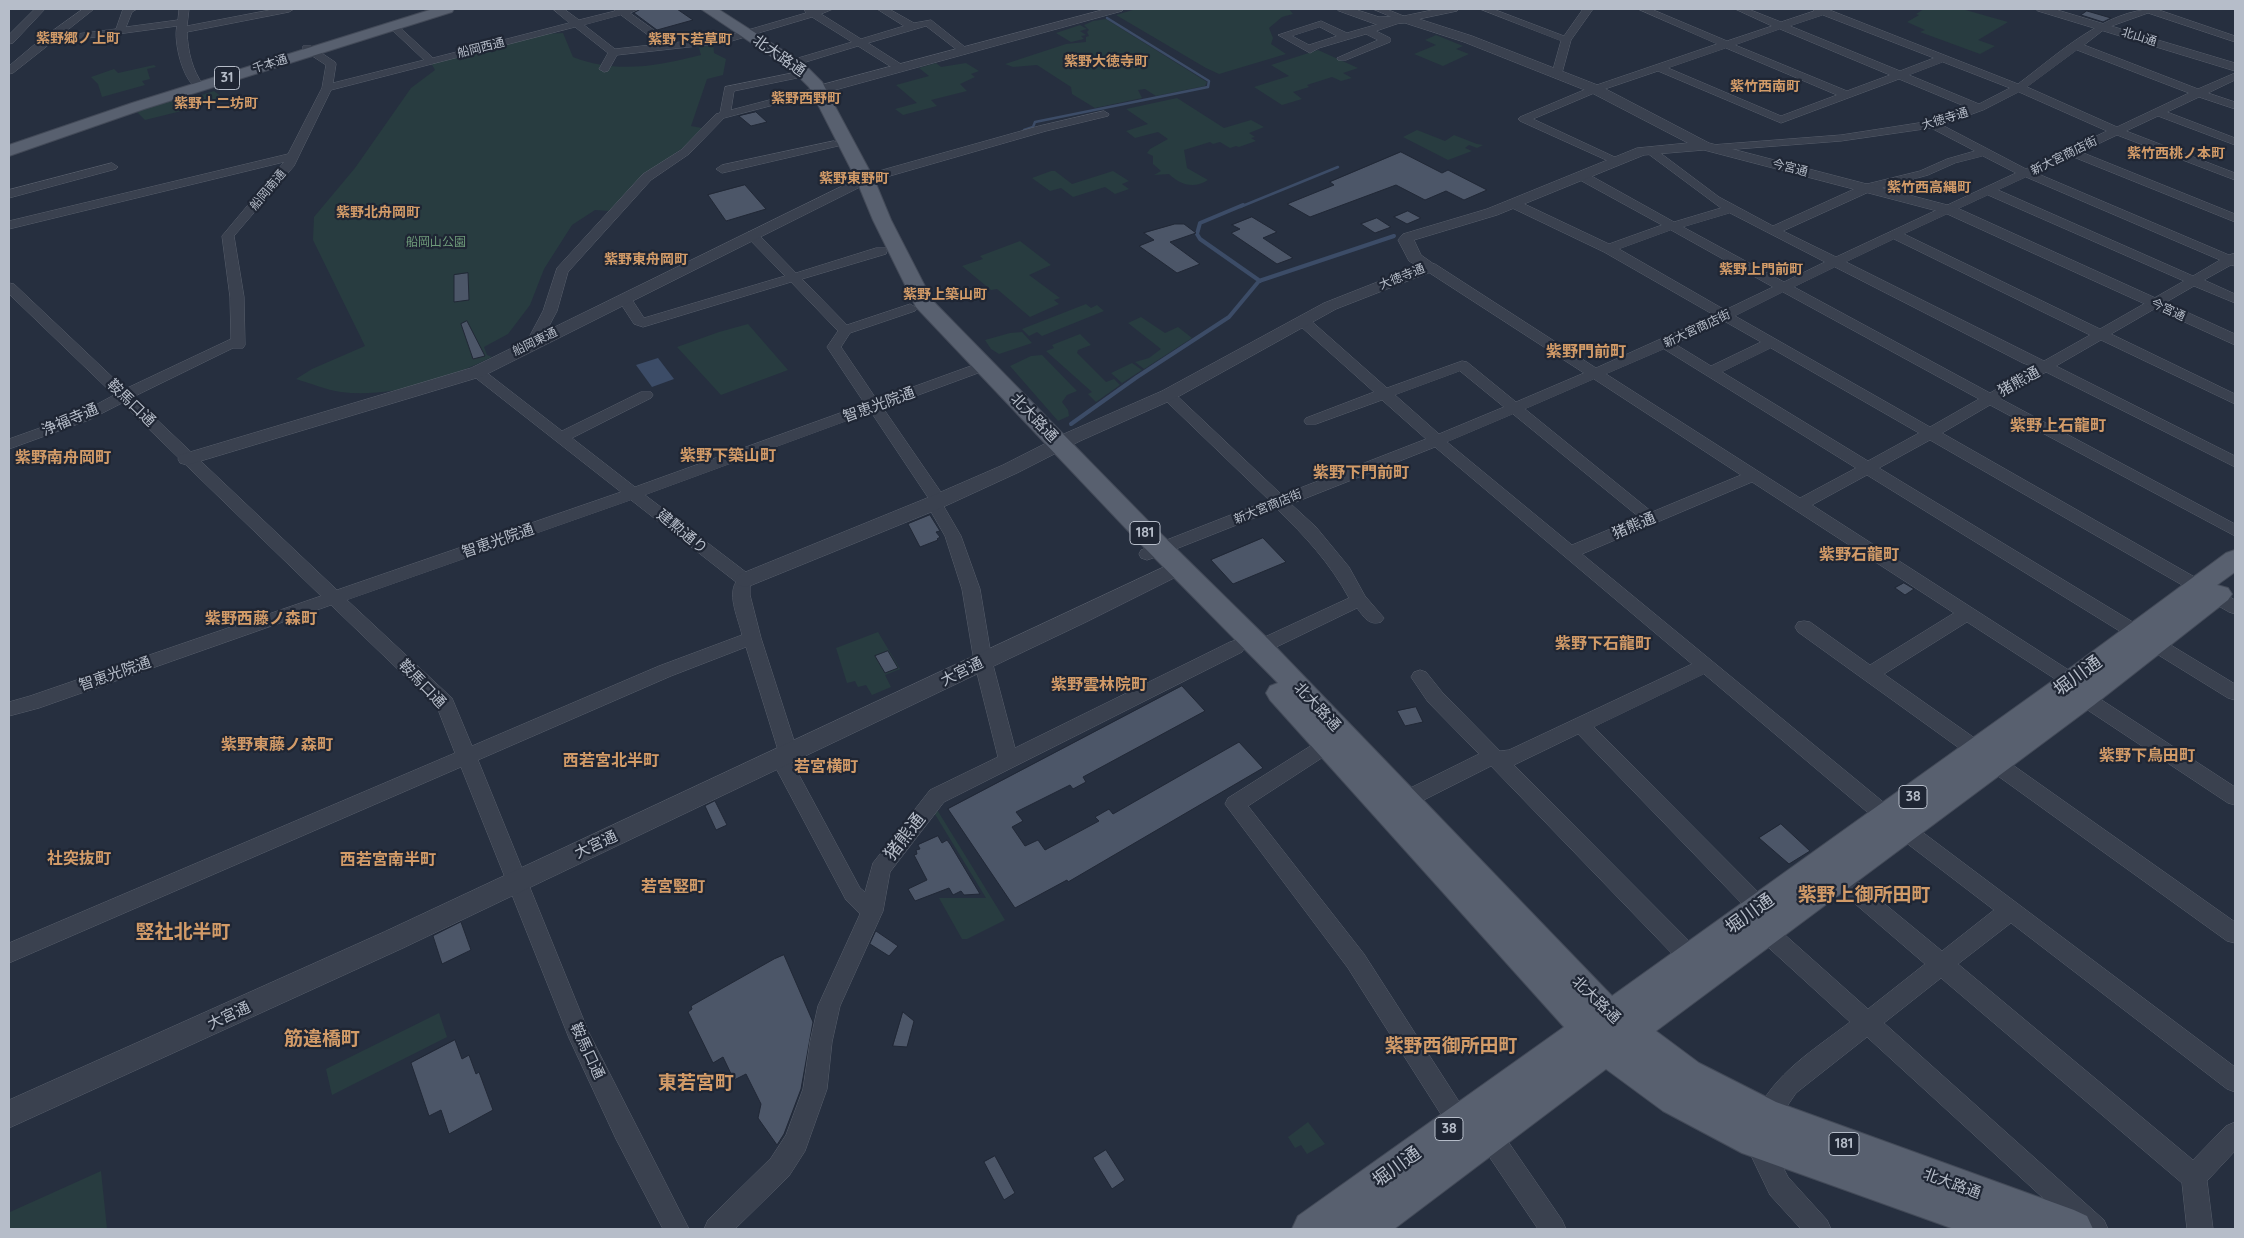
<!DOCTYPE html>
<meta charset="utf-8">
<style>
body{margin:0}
#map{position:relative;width:2244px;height:1238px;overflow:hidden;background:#262f3f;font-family:Quicksand,sans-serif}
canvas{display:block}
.frame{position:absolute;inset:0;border:10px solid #b6bdc9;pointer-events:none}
</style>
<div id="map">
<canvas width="2244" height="1238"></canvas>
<div class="frame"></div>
</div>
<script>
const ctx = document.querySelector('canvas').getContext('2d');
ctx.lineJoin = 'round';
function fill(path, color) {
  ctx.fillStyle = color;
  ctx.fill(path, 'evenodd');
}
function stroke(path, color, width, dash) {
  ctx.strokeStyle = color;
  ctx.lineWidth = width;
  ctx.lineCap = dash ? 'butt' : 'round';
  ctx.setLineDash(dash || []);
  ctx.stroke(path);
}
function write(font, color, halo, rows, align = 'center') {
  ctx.font = font + ' Quicksand,"Noto Sans JP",sans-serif';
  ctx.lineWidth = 4.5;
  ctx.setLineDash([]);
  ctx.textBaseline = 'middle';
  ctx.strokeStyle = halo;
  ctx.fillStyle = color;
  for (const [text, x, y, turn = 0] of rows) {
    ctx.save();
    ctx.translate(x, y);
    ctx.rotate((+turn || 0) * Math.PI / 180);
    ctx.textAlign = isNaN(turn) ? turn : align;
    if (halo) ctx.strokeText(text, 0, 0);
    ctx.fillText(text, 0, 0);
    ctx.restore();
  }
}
const green = new Path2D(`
 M1136 9H1265L1268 10 1289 9 1293 14 1282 17 1269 28 1273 38 1271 44 1286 54 1219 74 1206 68 1116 15Z
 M1924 9H1962L2008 22 1978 40 1995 46 1980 54 1920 32 1925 30 1907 22 1919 15 1916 14Z
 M1106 19 1207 82 1205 86 1156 96 1145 89 1138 90 1142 98 1095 108 1072 94 1071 87 1037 65 1013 67 1005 64 1066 44 1086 42V37L1089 36 1087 32 1089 30 1084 25 1093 21Z
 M1080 25 1087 29 1080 31 1086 35 1081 36 1084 39 1071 42 1056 33Z
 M563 33 573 57C616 74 658 66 701 55L698 44 713 42 714 53 726 59 723 75 707 79 691 126 702 128 684 147 642 177 609 211 595 210 572 225 544 269 530 305 508 334 484 347 487 355 492 357C443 381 388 398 341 392 326 390 310 383 296 379L312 369 365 346 313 240 314 217 355 168 411 88 435 70 431 63 542 34Z
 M1436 35 1463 46 1456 49 1469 54 1443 66 1414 54 1436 45 1425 40Z
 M1318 50 1358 68 1343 73 1352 78 1341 81 1332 77 1307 85 1309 87 1293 92 1302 99 1282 105 1254 87 1289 76 1271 65Z
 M936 63 941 67 966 63 979 71 971 74 975 77 960 84 967 91 931 100 937 106 903 115 895 109 917 103 896 85 929 76 919 68Z
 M154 65 156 67 147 69 150 79 142 81 145 85 102 97 98 84 91 77 114 69 118 73Z
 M214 91 226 100 145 120 136 111C147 107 176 96 186 100Z
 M1177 98 1224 128 1251 120 1264 127 1249 133 1255 137 1251 138 1256 141 1239 147 1236 146 1230 148 1220 142 1213 144 1210 142 1184 150 1187 168 1208 180C1194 189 1180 185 1169 174L1154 175 1161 171 1153 164V156L1147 153 1150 149 1168 139 1158 132 1135 138 1126 131 1148 124 1126 109Z
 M1417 130 1445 141 1454 135 1477 144 1483 145 1477 148 1469 145 1465 148 1472 151 1448 160 1403 137Z
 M1051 171H1055L1072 184 1113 171 1129 181 1122 184 1129 189 1115 194 1105 187 1073 197 1061 188 1050 191 1032 178Z
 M1020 241 1051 265 1029 275 1060 298 1054 300 1059 304 1030 317 997 289 991 290 962 266 983 259 980 256Z
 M1086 304 1091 308 1097 305 1104 311 1042 336 1037 332 1029 336 1022 329Z
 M1141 317 1165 333 1178 327 1192 338 1144 369 1135 362 1149 358 1161 349 1128 323Z
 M748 324 788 370 721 395 677 347 719 332Z
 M1022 332 1032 343 999 354 991 349 985 340 1010 333Z
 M1080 334 1091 345 1078 350 1077 353 1106 382 1114 379 1120 385 1096 402 1088 394 1092 392 1046 351 1054 348 1052 345Z
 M1042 355 1077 391 1067 395 1062 402 1068 410 1069 416 1058 421 1010 366 1031 356Z
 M1132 363 1142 370 1122 383 1111 373Z
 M878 632 900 669 885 675 891 687 872 695 866 685 858 687 855 681 847 683 836 648Z
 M936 808 1005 920 967 939H962L939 898H986L933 811Z
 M439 1013 447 1037 332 1095 326 1069Z
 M1308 1122 1325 1144 1307 1154 1301 1145 1295 1148 1288 1137Z
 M101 1171 107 1229H10V1212Z`);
const water = new Path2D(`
 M658 358 674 379 652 387 636 365Z`);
const streamFar1 = new Path2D(`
 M1024 130 1033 127 1035 122 1208 87 1209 81 1107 18
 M1240 207 1338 167`);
const stream = new Path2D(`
 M1243 205 1200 223 1197 234 1200 239 1260 281
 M1071 424 1137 377 1229 317 1259 281 1394 236`);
const building = new Path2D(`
 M641 9H677L693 20 657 30 634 13Z
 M2087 11 2111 18 2103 22 2081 15Z
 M756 112 767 122 751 126 739 116Z
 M1401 152 1442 173 1448 170 1487 190 1464 200 1446 191 1425 200 1396 185 1310 217 1287 204 1334 185 1330 182Z
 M745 185 766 209 726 221 708 195Z
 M1408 211 1421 218 1407 224 1394 217Z
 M1252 217 1277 232 1263 238 1293 258 1277 264 1231 233 1240 229 1232 225Z
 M1377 218 1391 227 1375 233 1361 224Z
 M1175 224H1184L1196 233 1170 242 1200 264 1177 273 1139 246 1154 240 1144 233Z
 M468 273 469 300 454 302V275Z
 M467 321 485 356 473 359 461 324Z
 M930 515 940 531 936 532 940 537 937 539 938 540 920 547 908 524Z
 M1263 538 1286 562 1233 584 1211 560Z
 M1904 583 1914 589 1905 595 1895 588Z
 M888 651 898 668 885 673 875 656Z
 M1182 686 1205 711 1083 777 1086 782 1073 789 1070 785 1016 812 1023 821 1012 827 1025 846 1038 840 1045 850 1099 821 1095 817 1109 809 1113 814 1239 742 1263 768 1068 882 1067 880 1015 908 948 809Z
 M1416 707 1423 722 1405 726 1397 711Z
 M715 801 727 825 716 830 705 806Z
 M1781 824 1810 851 1789 864 1759 838Z
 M938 836 942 843 947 840 950 844 980 894 964 895 961 891 953 895 949 888 915 901 908 889 927 880 914 855 917 854 916 850 920 849 918 845Z
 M461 922 471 950 442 964 433 936Z
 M876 931 898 946 889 956 870 944Z
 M784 955 813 1022 801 1089 784 1134 777 1145 758 1118 761 1104 746 1074 734 1080 723 1057 713 1063 688 1012 692 1009 691 1006 774 959Z
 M903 1012 914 1021 907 1047 893 1046Z
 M455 1040 462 1059 469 1055 476 1074 479 1072 493 1110 449 1134 441 1110 429 1116 411 1063Z
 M1106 1150 1125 1180 1112 1189 1093 1158Z
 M995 1156 1015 1193 1004 1200 984 1162Z`);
const minor = new Path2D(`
 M35 9H45L13 43 9 44V35Z
 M83 9H94L60 36 116 29 123 9H137L132 12 126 27 178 20 179 9H189L187 26 275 9H294L289 12 187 32C188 52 192 70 204 86L199 89C183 84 173 40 177 26L51 43 13 73 9 74V66L41 39Z
 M553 9H564L579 20 615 11 613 9H639L630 13 672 43 724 37 806 13 804 9H833L821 14 861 39 904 26 877 9H889L914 23 931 20 970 51 965 54 961 53 926 26 868 43 904 66V70H896L858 46 796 65H788V61L852 42 812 17 725 43 617 55 608 71 604 72 599 69 608 53 575 27 331 90 294 166 234 236 244 297 245 345 243 348H233L133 397 337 590 621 492 472 375 470 372 472 369H482L562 431 641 392H651L653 395 651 398 572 438 635 487 865 404 827 347 838 331 791 282 643 327 634 324 617 298 624 294 629 295 644 318 785 276 748 238 746 235 748 232H756L796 273 876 248H886L887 251 886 254 802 279 847 325 910 304 917 308 915 311 850 333 841 347 877 400 979 363 984 362 991 366 989 369 883 408 947 501 943 505 961 536 980 589 992 661 1015 748 1230 642 1236 640 1242 642 1245 647 1242 652 944 802 890 872 883 911 840 1006 832 1042 827 1089 805 1151 789 1176 735 1229H704L708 1220 771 1158 786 1135 803 1089 810 1042 818 1006 860 914 846 900 770 757 773 752 778 750 746 647 671 676 478 760 589 1033 689 1229H663L616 1139 569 1038 461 767 9 963V943L455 753 437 707 331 605 39 708 9 716V702L30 696 321 596 122 403 89 420 9 449V439L79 414 114 395 9 294V283L14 284 125 389 231 339 230 297 222 236 284 162 9 229V221L288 154 322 88 326 65 303 50V46H311L335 62 336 64 333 83 424 60 390 28V24H396L433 58 569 23ZM621 15 660 44 615 49 584 25ZM871 412 929 499 926 503 945 536 962 589 974 661 998 757 930 790 873 863 865 892 860 888 791 760 795 758 798 753 761 638 750 595V587L753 580 751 576 645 495ZM631 500 736 582C727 596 739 620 742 635L659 666 472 746 452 698 347 600Z
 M1373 9H1386L1411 19 1376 31 1390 38V42L1346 60H1338L1337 58 1378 40 1366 34 1319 48 1310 53 1278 35 1321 21 1347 33 1396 19ZM1320 27 1337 36 1309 45 1292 36Z
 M1480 9H1493L1564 36 1583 9H1593L1571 40 1562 73 1557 76 1552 73 1561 41Z
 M1638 9H1651L1727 41 1772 26 1735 9H1748L1781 22 1814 11 1812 9H1827L2018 84C2057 55 2105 9 2156 9L2235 36V42L2148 13 2106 28 2084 45 2198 89 2235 73V80L2208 93 2235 102V109L2199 97 2167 112 2235 138V145L2158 116 2126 131 2235 173V180L2117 135 2081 152 2235 214V222L2071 156 2036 173 2229 255 2235 253V266L2231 265 2204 280 2235 294V303L2194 286 2111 334 2235 394V404L2101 340 2056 366 2235 456V467L2046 372 2001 399 2235 524V536L1990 405 1942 433 2235 600V614L2229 612 1930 440 1879 468 2235 684V700L2228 698 1867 475 1812 505 2078 676 2091 693 2235 787V805L2228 803 2077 703 2066 686 1967 622 1884 674 2235 922V943L2227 941 1798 632 1795 627 1798 622 1804 621 1810 622 1870 665 1954 613 1752 482 1582 554 1893 810 2235 1067V1092L2227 1089 2011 923 1958 964 2193 1160 2226 1126 2235 1122V1151L2207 1181 2213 1229H2187L2182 1183 1941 978 1884 1023 2104 1220 2108 1229H2077L1867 1037 1796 1093 1775 1124 1767 1128 1759 1124 1755 1116C1773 1074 1815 1049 1850 1022L1758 938 1750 912 1578 734 1514 765 1698 950 1701 957 1698 964 1690 967 1682 964 1491 766 1404 810 1397 812 1390 810 1387 804 1390 798 1479 754 1428 702 1411 677 1414 672 1420 670 1426 672 1442 692 1500 751 1509 750 1692 664 1435 447 1291 504 1316 527 1349 567 1365 596 1384 618 1381 622C1369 626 1364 617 1357 608L1266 652 1260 654 1254 652 1251 647 1254 642 1349 598C1330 563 1305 536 1277 509L1153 558 1147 560 1141 558 1139 554 1141 550 1269 500 1163 398 1161 395 1163 392H1173L1282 495 1426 439 1382 400 1316 424H1306L1304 421 1306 418 1374 392 1299 325 1297 322 1299 319H1309L1387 388 1462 361 1467 362 1516 402 1584 373 1425 270 1424 267 1425 264H1435L1596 368 1714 315 1604 252 1510 207 1508 204 1510 201H1518L1609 244 1662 225 1578 179 1576 176 1578 173H1586L1674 222 1721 208 1647 153 1645 151 1647 149H1655L1719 197 1773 226 1863 185 1920 171 1947 159 1975 151 1931 128 1841 141 1711 151 1705 148 1711 145 1841 135 1931 121 1969 108 1899 79 1781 123 1658 71 1599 91 1533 119 1619 159 1621 161 1619 163 1615 164 1520 121 1518 119 1520 117 1591 87 1717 44ZM1823 15 1934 58 1900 71 1790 26ZM1780 29 1890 75 1847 91 1735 45ZM1726 48 1837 95 1781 116 1668 68ZM2077 50 2189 93 2117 127 2027 87ZM1943 62 2010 88 1979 104 1909 75ZM2019 92 2107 131 2026 169 1942 125 1983 110ZM1983 156 2016 173 1836 257 1783 231 1871 191 1928 175 1955 163ZM2026 177 2220 260 2193 276 1998 190ZM1988 195 2184 281 2100 329 1904 234ZM1730 213 1825 262 1784 282 1683 227ZM1671 230 1773 287 1725 310 1619 249ZM1894 239 2090 335 2044 361 1846 262ZM1835 267 2023 363 2034 367 1990 393 1794 287ZM1783 292 1979 399 1930 427 1735 316ZM1724 321 1761 342 1711 366 1675 344ZM1771 348 1919 433 1868 461 1722 372ZM1664 349 1856 468 1800 498 1606 374ZM1460 371 1504 407 1439 434 1395 395ZM1594 379 1741 475 1652 512 1525 409ZM1513 414 1639 517 1572 545 1447 442ZM1704 674 1879 822 1994 910 1942 951 1846 872 1839 869 1832 872 1829 878 1832 884 1925 964 1868 1009 1775 926 1766 900 1594 727Z
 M793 73 798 76 797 78 734 91 731 110 819 87 824 90 823 92 724 118 689 154 651 180 568 272 557 311 540 343 533 347 528 346 526 343 543 311 557 268 643 174 681 150 716 114 720 113 725 87Z
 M1104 111 1109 114 1108 116 1046 131 869 182 865 183 859 179 861 176 1039 126Z
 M834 141 840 144 838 146 722 173 716 169 722 165Z
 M112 163 118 167 116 169 9 198V190Z
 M1327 737 1334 740 1337 745 1334 750 1248 806 1364 954 1467 1114 1498 1127 1562 1220 1566 1229H1538L1480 1143 1451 1130 1348 968 1225 804 1228 798 1320 740Z
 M1757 1131 1766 1134 1788 1177 1827 1220 1831 1229H1801L1770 1195 1745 1143 1748 1134Z`);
const tertiary = new Path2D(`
 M1106 9H1124L1122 11 824 93 819 94 813 90 814 87Z
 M1337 9H1354L1379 17 1404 16 1437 9H1459L1457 11 1419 19 1472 36 1600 86 1709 143 1955 207 2235 334V345L1945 213 1704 150 1644 155 1497 215 1414 240 1421 255 1438 267 1436 270 1336 309 1174 399 1080 441 1017 473 941 508 752 585 745 587 738 585 735 580 738 575 927 498 1003 465 1066 433 1162 391 1324 303 1418 266 1409 261 1398 240 1403 234 1487 209 1637 148 1688 143 1590 92 1464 42 1405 23 1378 25 1339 11Z
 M2036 9H2054L2235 63V71L2038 11Z
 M865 175 870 176 872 179 870 182 483 376 194 463 187 465 180 463 178 459 180 455 471 368Z
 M1179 560 1186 562 1189 567 1186 572 1086 622 403 948 9 1128V1100L384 932Z`);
const primary = new Path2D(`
 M433 9H454L452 12 144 109 9 156V145L132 103Z
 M701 9H718L804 64 822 82 874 179 891 220 932 300 1152 525 1269 640 1612 996 2062 674 2226 553 2235 550V572L2217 585 2228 588 2232 594 2228 600 2094 705 1656 1031 1699 1063 1776 1102 2074 1210 2087 1216 2093 1229H1954L1742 1153 1663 1111 1606 1069 1394 1229H1292L1298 1216 1564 1027 1270 700 1266 693 1270 686 1278 683 1134 537 916 307 873 220 856 179 809 87 792 70Z`);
const farStreetnames = [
 ["北山通",2139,37,17],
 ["船岡西通",481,48,-14],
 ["千本通",270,64,-17],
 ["大徳寺通",1945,119,-17],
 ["新大宮商店街",2064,156,-26],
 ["今宮通",1790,168,14],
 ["船岡南通",268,190,-50],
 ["大徳寺通",1402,277,-22],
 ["今宮通",2168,310,25],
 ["新大宮商店街",1697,329,-25],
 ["船岡東通",535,342,-26],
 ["新大宮商店街",1268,507,-22]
];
const farParknames = [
 ["船岡山公園",436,242]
];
const farNeighbourhoodnames = [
 ["紫野郷ノ上町",78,39],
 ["紫野下若草町",690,40],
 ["紫野大徳寺町",1106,62],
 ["紫竹西南町",1765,87],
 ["紫野西野町",806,99],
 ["紫野十二坊町",216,104],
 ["紫竹西桃ノ本町",2176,154],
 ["紫野東野町",854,179],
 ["紫竹西高縄町",1929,188],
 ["紫野北舟岡町",378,213],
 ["紫野東舟岡町",646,260],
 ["紫野上門前町",1761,270],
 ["紫野上築山町",945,295]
];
const shields = [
 [227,78,25],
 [1145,533,30],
 [1913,797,28],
 [1449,1129,28],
 [1844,1144,30]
];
const shieldNames = [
 ["31",227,78],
 ["181",1145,533],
 ["38",1913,797],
 ["38",1449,1129],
 ["181",1844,1144]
];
const streetNames = [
 ["北大路通",779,56,35],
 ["猪熊通",2019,382,-29],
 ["鞍馬口通",131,403,44],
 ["智恵光院通",879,405,-20],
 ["北大路通",1034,418,46],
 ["浄福寺通",70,420,-23],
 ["猪熊通",1634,526,-23],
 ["建勲通り",682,532,39],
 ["智恵光院通",498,541,-19],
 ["大宮通",962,672,-26],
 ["智恵光院通",115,674,-19],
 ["鞍馬口通",422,684,46],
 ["北大路通",1317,707,47],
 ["大宮通",596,845,-25],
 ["北大路通",1596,1000,44],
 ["大宮通",229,1016,-25],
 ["鞍馬口通",587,1051,65],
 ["北大路通",1952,1184,20]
];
const neighbourhoodNames = [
 ["紫野門前町",1586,352],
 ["紫野上石龍町",2058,426],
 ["紫野下築山町",728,456],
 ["紫野南舟岡町",63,458],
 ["紫野下門前町",1361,473],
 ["紫野石龍町",1859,555],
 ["紫野西藤ノ森町",261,619],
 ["紫野下石龍町",1603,644],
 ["紫野雲林院町",1099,685],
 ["紫野東藤ノ森町",277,745],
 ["紫野下鳥田町",2147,756],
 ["西若宮北半町",611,761],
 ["若宮横町",826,767],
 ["社突抜町",79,859],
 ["西若宮南半町",388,860],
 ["若宮竪町",673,887]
];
const nearStreetnames = [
 ["堀川通",2078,676,-36],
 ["猪熊通",905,837,-52],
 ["堀川通",1750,914,-36],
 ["堀川通",1397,1167,-36]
];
const nearNeighbourhoodnames = [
 ["紫野上御所田町",1864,895],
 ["竪社北半町",183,932],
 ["筋違橋町",322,1039],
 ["紫野西御所田町",1451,1046],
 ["東若宮町",696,1083]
];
fill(green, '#283c40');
fill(water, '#3c4c67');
stroke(streamFar1, '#3c4c67', 2.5);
stroke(stream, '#3c4c67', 4);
fill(building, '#4c5668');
stroke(building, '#212836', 1);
stroke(minor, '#585f6c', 1);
stroke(tertiary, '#585f6c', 1);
stroke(primary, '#434a58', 2);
fill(minor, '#3a414f');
fill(tertiary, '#3a414f');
fill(primary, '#58606f');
write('12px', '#b6bdc9', '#1f2634', farStreetnames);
write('12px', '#6e9a7a', '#1f2634', farParknames);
write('bold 14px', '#d29b68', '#1f2634', farNeighbourhoodnames);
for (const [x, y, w] of shields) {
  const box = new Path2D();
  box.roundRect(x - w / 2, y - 11.5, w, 23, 4);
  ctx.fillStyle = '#1f2634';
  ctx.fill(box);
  stroke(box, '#b6bdc9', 1);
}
write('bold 14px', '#b6bdc9', null, shieldNames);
write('15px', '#b6bdc9', '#1f2634', streetNames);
write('bold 16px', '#d29b68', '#1f2634', neighbourhoodNames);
write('18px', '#b6bdc9', '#1f2634', nearStreetnames);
write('bold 19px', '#d29b68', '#1f2634', nearNeighbourhoodnames);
</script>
